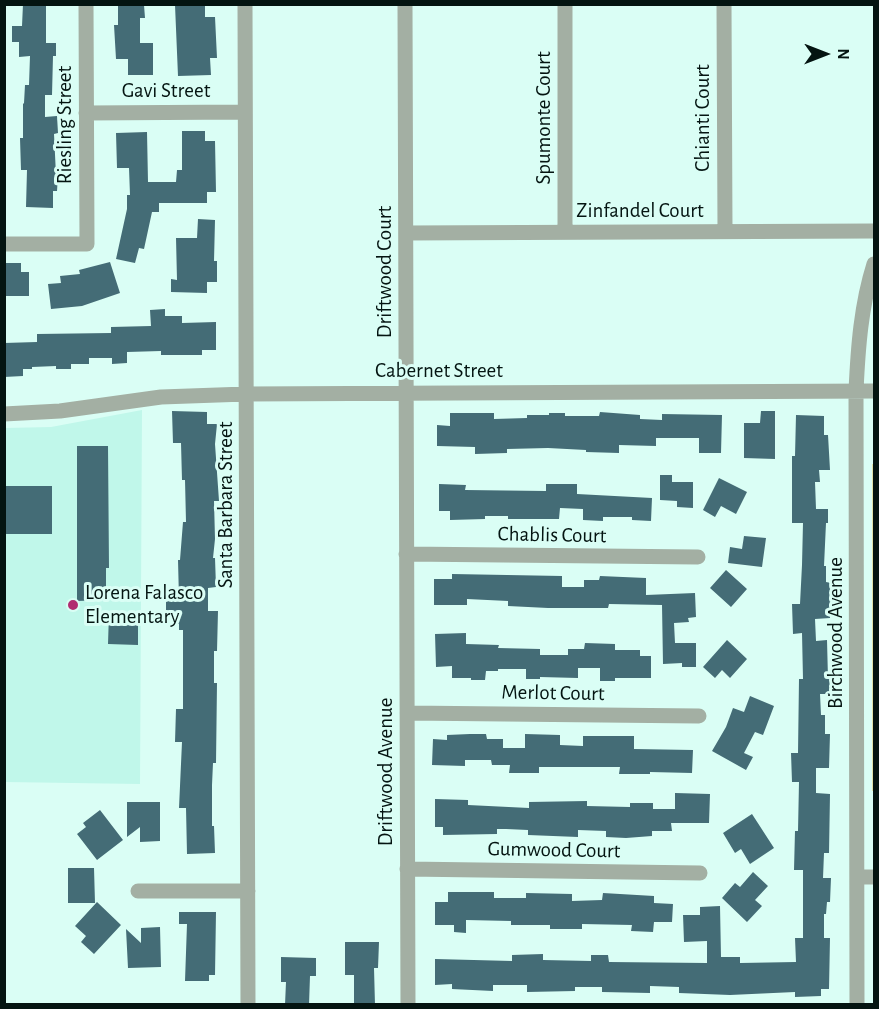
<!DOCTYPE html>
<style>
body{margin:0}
#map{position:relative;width:879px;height:1009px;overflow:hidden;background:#dafef5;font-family:"Alegreya Sans",sans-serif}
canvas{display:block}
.frame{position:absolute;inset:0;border:6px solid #041411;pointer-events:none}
.north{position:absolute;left:795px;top:24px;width:60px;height:60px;-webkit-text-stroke:4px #dafef5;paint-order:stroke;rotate:90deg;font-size:16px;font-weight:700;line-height:24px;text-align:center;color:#041411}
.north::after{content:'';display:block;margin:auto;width:21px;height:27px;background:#041411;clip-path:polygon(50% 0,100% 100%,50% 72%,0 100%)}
</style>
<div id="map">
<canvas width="879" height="1009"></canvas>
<div class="frame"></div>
<div class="north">N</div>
</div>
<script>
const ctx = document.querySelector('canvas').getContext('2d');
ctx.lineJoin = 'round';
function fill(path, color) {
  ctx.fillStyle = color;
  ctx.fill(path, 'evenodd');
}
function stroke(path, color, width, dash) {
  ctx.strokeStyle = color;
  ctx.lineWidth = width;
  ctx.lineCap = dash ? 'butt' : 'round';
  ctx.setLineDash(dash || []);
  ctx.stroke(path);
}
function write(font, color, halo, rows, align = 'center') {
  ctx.font = font + ' "Alegreya Sans",sans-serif';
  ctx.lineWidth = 6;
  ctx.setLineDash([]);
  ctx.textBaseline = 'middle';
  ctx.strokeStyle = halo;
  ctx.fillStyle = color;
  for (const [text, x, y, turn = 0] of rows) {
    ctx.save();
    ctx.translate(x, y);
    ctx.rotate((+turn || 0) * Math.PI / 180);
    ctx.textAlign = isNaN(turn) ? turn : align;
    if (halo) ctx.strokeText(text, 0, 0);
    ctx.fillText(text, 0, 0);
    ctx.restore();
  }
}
const built = new Path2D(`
 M142 410 140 784 5 782V428L51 427Z`);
const green = new Path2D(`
 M872 464H874V791H872Z`);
const building = new Path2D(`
 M23 4H46V43H56V56H53L52 95H45V117L57 116 58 133 54 134 56 175H58L57 191H53V208L26 207 27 170H21L20 138H23V104L24 103 25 85H29L30 56 19 57V42H12V26H22Z
 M205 4V17H215L217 58H210L211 75 178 76 175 5Z
 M144 5 145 18H140V43H153V75H128V59H116L114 25H118V6Z
 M182 131H205V141H215L216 192H207V203H159V212H152L144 249 139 248 135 263 116 259 127 209V195H130L129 168H117L116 133 147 132 148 182H176L177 170H182Z
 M198 219 215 220 214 261H217V282H207V293L171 292V279L177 280 176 238H197Z
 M110 262 120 293 82 306 51 309 48 284 61 283 60 276 80 274 79 270Z
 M4 263H21V272H29V296H4Z
 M165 309V316H182V323L216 322V350H202V355H161V351L127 352V363L112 364V358H89V364H71V369H56V366L32 367V369H23V376L4 377V343L37 342V334L111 333V327L151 326 150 310Z
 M172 411 207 412V424H217L215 444 219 501H214L215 539 213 558H215L216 587 208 588V611H218L217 651H214V683H217L216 763H213L212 785V826H214L215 853 187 854 186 808H179L182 742H175L176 709H183V630H179V624H173V611H166V599H179L178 560H180L183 522H186L185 480H182L181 443H173Z
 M761 411H775V459L744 458V423H760Z
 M600 412 640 415V419L662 420V414L722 415 721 453H699V438H656V446L619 445V453L586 452V450L548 448 507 449V453L475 454V447L437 446V425L450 426V413H494V419L527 418V415H549V413H565V416H599Z
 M796 415 824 416V435H828L830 470H819L820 482H815L816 509H828V523H826L824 566H826V582L831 583 830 618 815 619 816 641 827 640 828 679H831V694H820L821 715H825V734H830L829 768H816V793L830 794 829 853H824L823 878H831L830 902H827L826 914H824V938H830L829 989H821V996L795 997V992L730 995 679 993V987L650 986V993L602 992V987H575V991L527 992V985H493V991L452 989V984L435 985V959L512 961V955L543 954V960L591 961V955H608L609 962 707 963V941L684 942 683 915H700V907L720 906 721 957H740V963L796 962 795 938H803V870H794L795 831H798L799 782H792L791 753H798L799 679H803L802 633 793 634 792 604H800L802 565 803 523H792V456H795Z
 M77 446H108L109 568H106V600L77 601Z
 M660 475H672V482H693V508L677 507V501L660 500Z
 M719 478 747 492 736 514 721 506 715 517 703 510Z
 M439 484 466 485 465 490 546 491V484H577V494L652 498 651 521 632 520V517H603V521L583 520V509L560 508 559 519H508V516H485V519L450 520V511H439Z
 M4 486H52V534H4Z
 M744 536 766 538 762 567 728 563 730 547 742 549Z
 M726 570 747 589 731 607 710 588Z
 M452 574 562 576V587H584V580H599L600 576 646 578V595L695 593 696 617 688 618 689 622 674 623 675 643H696V667H682V663L663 664 662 605 609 604 608 608H548L508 606V601L467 599V605H434V579H452Z
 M109 613 138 614V645L108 644Z
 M466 633V644L499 645 498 648 540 649V655H568V649H584L585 643 615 644V650H640V656H651V678H615V681H600V668H578V678L540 677V679H526V669H498V671H486L485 680H471V678H452V666L436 667 435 634Z
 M727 640 747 659 730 678 722 670 715 678 703 667Z
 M750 696 774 706 763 735 755 732 744 753 753 757 746 770 712 751 726 727 733 708 744 712Z
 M470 734H486L487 739H503V748H525V734L560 735V745L583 746V736H634V749L693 750 692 773 650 772V774H619L620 767H539V773H509L510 765H492L491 760H465V766L432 765 433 739 447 740V735Z
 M675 793 710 794 709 823H671L672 831H652V836L626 838 606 837V831L578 830V837L528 835V830L506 829H497V834L443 835V827H435V799L468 800V805L529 808V802L587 801V806L630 807V803H653V809H675Z
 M127 802H160V841L140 842V827L127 837Z
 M100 810 123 840 97 860 77 834 86 827 83 823Z
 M752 814 774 848 750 864 741 849 735 853 723 833Z
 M68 868H94L95 903H68Z
 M753 872 768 886 755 900 762 906 747 922 722 898 735 883 740 887Z
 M448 892H494V898H526V893L572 894V901L602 900 603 893 654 896V903L673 904 672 922H654L653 932 631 931 632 925 582 924V929H550V925H511V921L466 920V933L454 932V925H435V902H448Z
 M97 902 121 925 94 954 81 942 86 936 75 926Z
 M179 912H216L215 975H209V981H185L187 924H179Z
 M160 927 161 967 128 968 126 929 141 943V928Z
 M345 942H379L378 968H374L375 1005H354V975H345Z
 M281 957 316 958V976H310L309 1005H285L286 982H281Z`);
const minor = new Path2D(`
 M245 4 248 1004
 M405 4 408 1004
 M565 4V232
 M724 4 725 231
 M86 113 245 112
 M406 233 874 231
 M4 244H87L86 4
 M4 414 60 411 161 397 246 394 874 391
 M406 554 698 557
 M407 713 699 716
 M407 869 700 873
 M858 877H874
 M138 891H248
 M857 1004 856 391C858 348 861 305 874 264`);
const markers = [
 [73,605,6,"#b12c71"]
];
const streetNames = [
 ["Gavi Street",166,91],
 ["Spumonte Court",544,118,-90],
 ["Chianti Court",703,118,-90],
 ["Riesling Street",65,125,-90],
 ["Zinfandel Court",640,211],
 ["Driftwood Court",385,272,-90],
 ["Cabernet Street",439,371],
 ["Santa Barbara Street",226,505,-90],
 ["Chablis Court",552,535,1],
 ["Birchwood Avenue",836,633,-90],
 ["Merlot Court",553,693,1],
 ["Driftwood Avenue",386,772,-90],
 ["Gumwood Court",554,850,1]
];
const poiNames = [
 ["Lorena Falasco",85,593],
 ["Elementary",85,617]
];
fill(built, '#c0f7ea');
fill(green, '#dfe2aa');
fill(building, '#446c76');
stroke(minor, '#a3afa3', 15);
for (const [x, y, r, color] of markers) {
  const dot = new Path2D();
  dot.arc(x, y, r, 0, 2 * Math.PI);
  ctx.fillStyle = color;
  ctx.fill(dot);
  stroke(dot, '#dafef5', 2);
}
write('21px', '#041411', '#dafef5', streetNames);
write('21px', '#041411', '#dafef5', poiNames, 'left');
</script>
